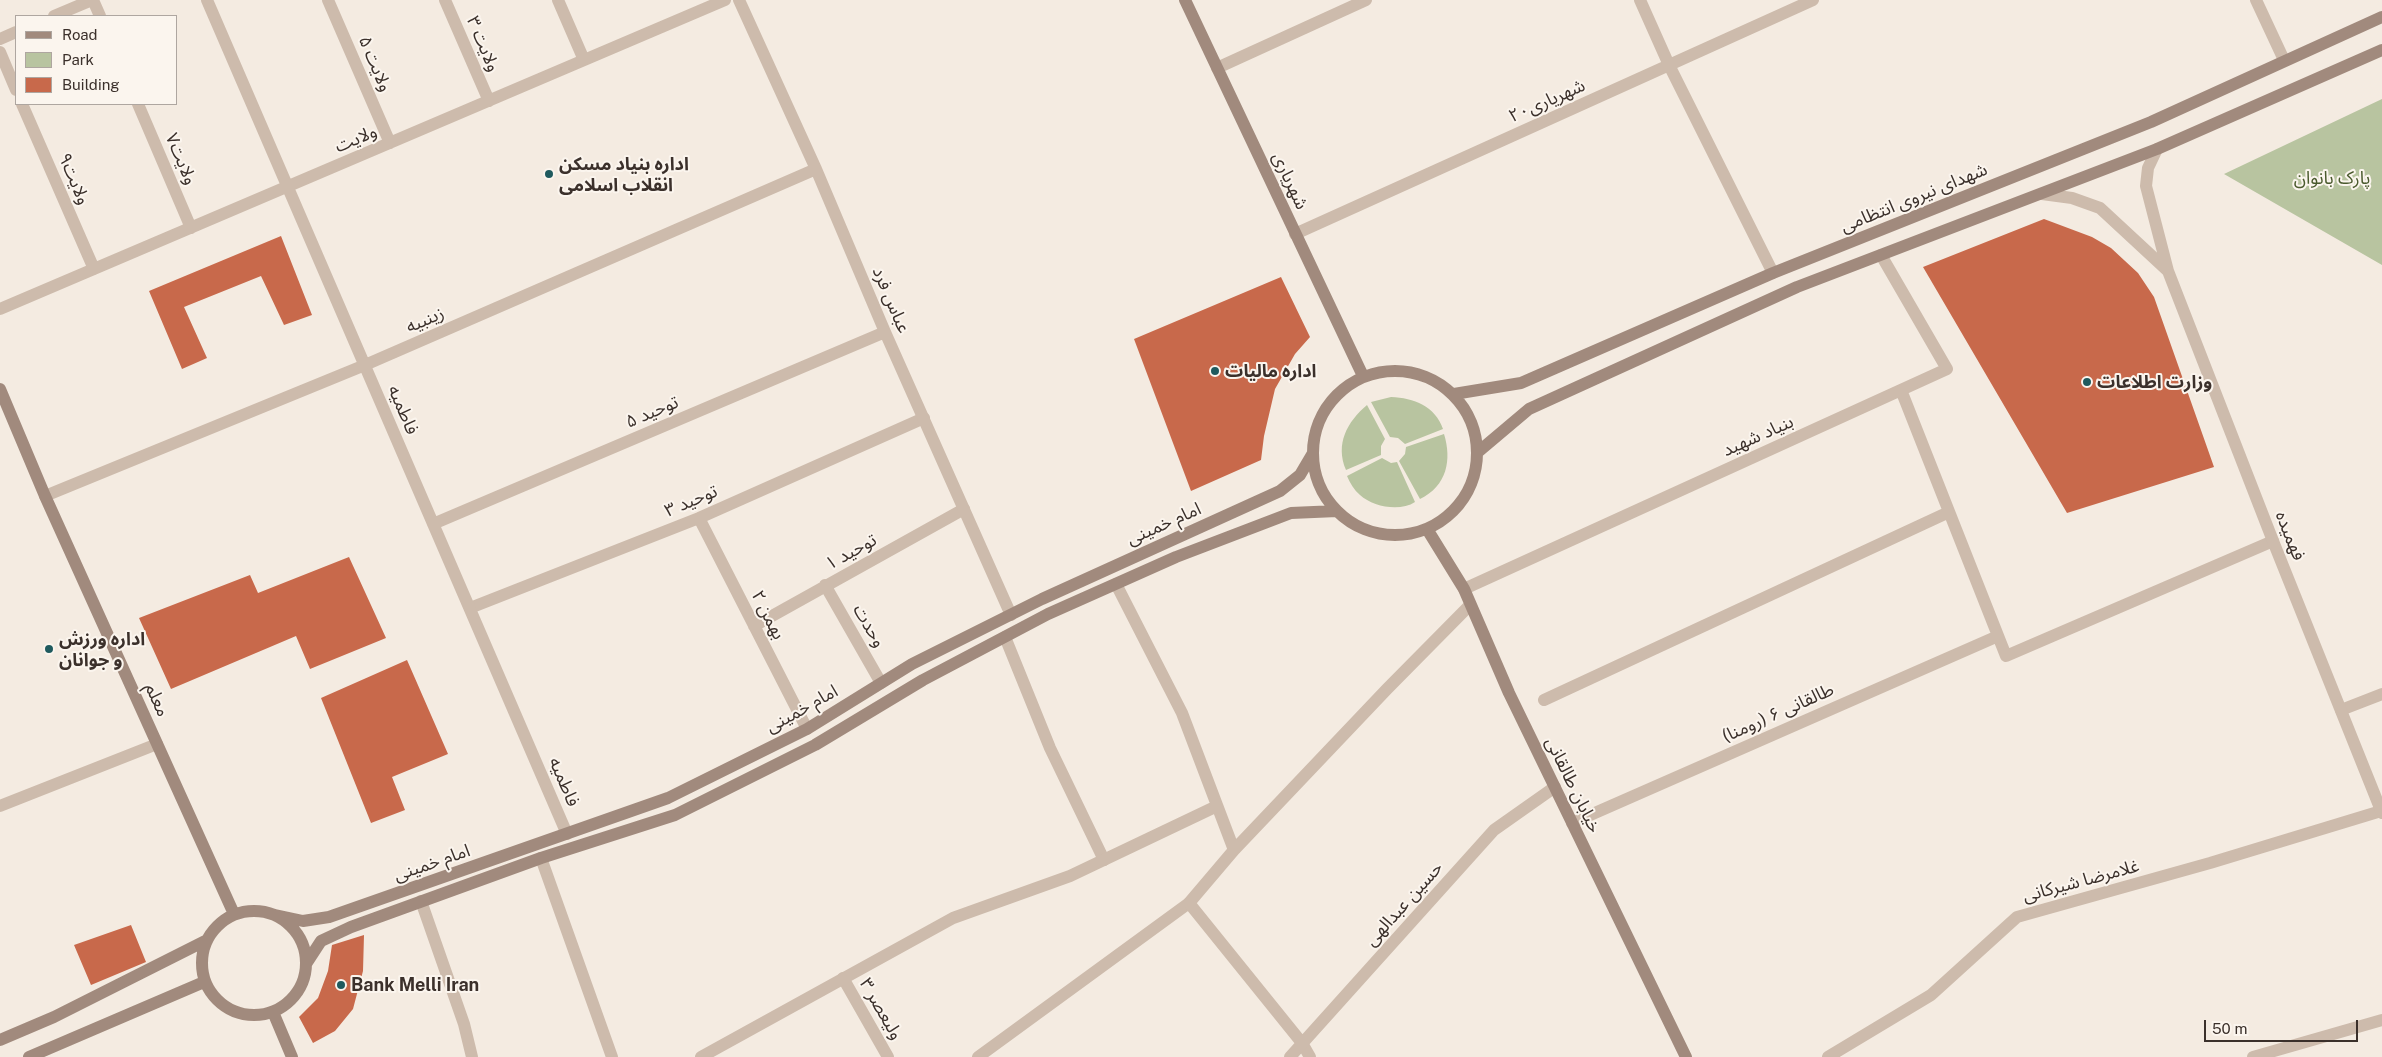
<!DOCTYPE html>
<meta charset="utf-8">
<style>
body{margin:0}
#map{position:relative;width:2382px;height:1057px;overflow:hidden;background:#f4ebe1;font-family:"Public Sans",sans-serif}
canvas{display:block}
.legend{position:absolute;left:15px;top:15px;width:162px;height:90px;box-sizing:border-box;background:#fbf5ee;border:1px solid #aea6a0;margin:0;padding:6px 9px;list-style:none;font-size:15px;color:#3b302b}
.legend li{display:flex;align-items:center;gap:10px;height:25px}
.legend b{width:25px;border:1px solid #aea6a0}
.scale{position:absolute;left:2204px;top:1020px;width:154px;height:22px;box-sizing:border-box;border:2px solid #3b302b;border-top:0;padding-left:6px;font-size:15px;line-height:18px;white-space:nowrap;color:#3b302b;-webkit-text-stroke:4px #fbf5ee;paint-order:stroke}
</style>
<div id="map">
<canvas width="2382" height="1057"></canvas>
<ul class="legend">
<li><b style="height:6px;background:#a18a7d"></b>Road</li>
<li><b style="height:14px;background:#b8c4a0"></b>Park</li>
<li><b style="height:14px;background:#c8694b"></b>Building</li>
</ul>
<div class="scale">50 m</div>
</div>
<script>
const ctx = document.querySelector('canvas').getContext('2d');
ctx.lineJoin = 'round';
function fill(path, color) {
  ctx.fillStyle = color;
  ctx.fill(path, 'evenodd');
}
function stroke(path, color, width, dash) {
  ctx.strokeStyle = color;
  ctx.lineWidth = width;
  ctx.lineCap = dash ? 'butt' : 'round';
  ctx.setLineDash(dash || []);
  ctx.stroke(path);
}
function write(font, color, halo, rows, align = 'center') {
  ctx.font = font + ' "Public Sans","Noto Sans Arabic",sans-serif';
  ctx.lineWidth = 4;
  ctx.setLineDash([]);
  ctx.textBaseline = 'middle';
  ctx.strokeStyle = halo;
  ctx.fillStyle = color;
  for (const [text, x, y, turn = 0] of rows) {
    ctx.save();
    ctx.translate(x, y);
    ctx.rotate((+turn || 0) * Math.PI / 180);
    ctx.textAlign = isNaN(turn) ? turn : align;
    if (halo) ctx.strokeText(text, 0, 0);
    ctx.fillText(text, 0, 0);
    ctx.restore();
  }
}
const green = new Path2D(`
 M2382 99V265L2224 174Z
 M1391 397C1414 398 1435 406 1443 429L1405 444 1398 438 1390 437 1371 402Z
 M1367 405 1385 439 1381 446V455L1346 470C1335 444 1347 422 1367 405Z
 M1444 434C1452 460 1447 486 1420 499L1399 461 1405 454 1406 447Z
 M1382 458 1391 463 1397 462 1415 502C1400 512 1373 507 1360 495 1354 490 1350 483 1347 476Z`);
const building = new Path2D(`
 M2044 219 2092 237 2111 248 2138 273 2154 297 2214 467 2067 513 1923 267Z
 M281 236 312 315 284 325 261 276 184 307 207 358 182 369 149 291Z
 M1281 277 1310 337 1295 354 1275 389 1264 436 1261 460 1191 491 1134 339Z
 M349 557 386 638 310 669 296 636 171 689 139 618 250 575 258 593Z
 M407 660 448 754 392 777 405 810 371 823 321 698Z
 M131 925 146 962 91 985 74 945Z
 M364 935 363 971 353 1009 335 1031 313 1043 299 1017 318 998 328 971 332 945Z`);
const service = new Path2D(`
 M699 518 807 729
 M825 585 881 683
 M470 608 699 518 924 418
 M754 626 964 509
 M1005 637 1050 748 1104 860
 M843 978 888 1057
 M1302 1043 1310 1057
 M978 1057 1189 903`);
const minor = new Path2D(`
 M93 0 100 16
 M207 0 567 834
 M328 0 390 143
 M445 0 489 101
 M558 0 584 60
 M739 0 816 169 885 332 1011 615
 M1640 0 1669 65 1773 273
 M2256 0 2284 60
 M54 16 92 0
 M0 39 16 32
 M0 52 16 90
 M1217 68 1366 0
 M22 104 94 269
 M138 104 191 228
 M1295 234 1813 0
 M0 309 725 0
 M1901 390 2006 656 2273 541
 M45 496 365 365 816 169
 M433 524 885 332
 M1116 584 1182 713 1234 850
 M1464 589 1947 369 1881 255
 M1544 700 1949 512
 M2341 710 2382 694
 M0 806 157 744
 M1572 823 1998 636
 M541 858 612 1057
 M421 901 464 1024 472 1057
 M1302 1043 1189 903 1234 850 1387 689 1470 605
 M701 1057 953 918 1070 876 1217 806
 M1290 1057 1494 830 1555 787
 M1828 1057 1931 995 2017 917 2210 863 2381 811
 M2253 1057 2382 1020`);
const tertiary = new Path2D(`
 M2157 149 2148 168 2146 186 2168 271 2273 541 2382 813
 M2042 194 2072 198 2100 208 2168 271`);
const secondary = new Path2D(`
 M1185 0 1363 376
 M1313 453a82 82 0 1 1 164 0a82 82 0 1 1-164 0Z
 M0 389 45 496 234 914
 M1454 394 1521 383 1773 273 2151 122 2382 17
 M1478 452 1529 409 1797 287 2157 149 2382 50
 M1427 529 1464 589 1509 693 1686 1057
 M202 963a52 52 0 1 1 104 0a52 52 0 1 1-104 0Z
 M275 915 303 921 329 917 668 798 807 729 912 664 1042 599 1280 491 1300 475 1313 453
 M306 964 321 941 351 927 541 858 675 815 815 745 923 680 1048 614 1176 557 1291 513 1337 511
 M273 1012 292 1057
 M0 1040 54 1017 205 941
 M29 1057 204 982`);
const markers = [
 [549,174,5,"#1f5a5e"],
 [1215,371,5,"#1f5a5e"],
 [2087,382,5,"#1f5a5e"],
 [49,649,5,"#1f5a5e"],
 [341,985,5,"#1f5a5e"]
];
const streetNames = [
 ["ولایت ۳",483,44,67],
 ["ولایت ۵",375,64,67],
 ["شهریاری۲۰",1547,101,-24],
 ["ولایت",356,139,-23],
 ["ولایت۷",181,159,67],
 ["ولایت۹",74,179,67],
 ["شهریاری",1290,181,65],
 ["شهدای نیروی انتظامی",1914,198,-22],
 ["عباس فرد",891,300,67],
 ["زینبیه",425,320,-24],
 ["فاطمیه",403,410,67],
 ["توحید ۵",652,412,-23],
 ["بنیاد شهید",1758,436,-24],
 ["توحید ۳",691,501,-23],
 ["امام خمینی",1164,524,-24],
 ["فهمیده",2290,536,68],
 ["توحید ۱",851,552,-29],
 ["بهمن ۲",768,615,63],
 ["وحدت",869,626,60],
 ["معلم",157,700,66],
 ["امام خمینی",802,709,-29],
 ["طالقانی ۶ (رومنا)",1778,713,-24],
 ["فاطمیه",564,782,67],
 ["خیابان طالقانی",1573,785,64],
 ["امام خمینی",432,863,-19],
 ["غلامرضا شیرکانی",2081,881,-15],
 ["حسین عبدالهی",1404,904,-48],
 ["ولیعصر ۳",881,1009,60]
];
const poiNames = [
 ["اداره بنیاد مسکن",559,164],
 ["انقلاب اسلامی",559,185],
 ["اداره مالیات",1225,371],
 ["وزارت اطلاعات",2097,382],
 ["اداره ورزش",59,639],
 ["و جوانان",59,660],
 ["Bank Melli Iran",351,985]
];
const parkNames = [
 ["پارک بانوان",2332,178]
];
fill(green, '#b8c4a0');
fill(building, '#c8694b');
stroke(service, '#cdbbac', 12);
stroke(minor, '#cdbbac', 12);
stroke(tertiary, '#cdbbac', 12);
stroke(secondary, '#a18a7d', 12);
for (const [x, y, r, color] of markers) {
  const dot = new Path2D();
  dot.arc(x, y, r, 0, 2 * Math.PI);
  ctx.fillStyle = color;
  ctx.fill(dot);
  stroke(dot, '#fbf5ee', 2);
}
write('18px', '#3b302b', '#fbf5ee', streetNames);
write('bold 18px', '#3b302b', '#fbf5ee', poiNames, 'left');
write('18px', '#4a5a2e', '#fbf5ee', parkNames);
</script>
